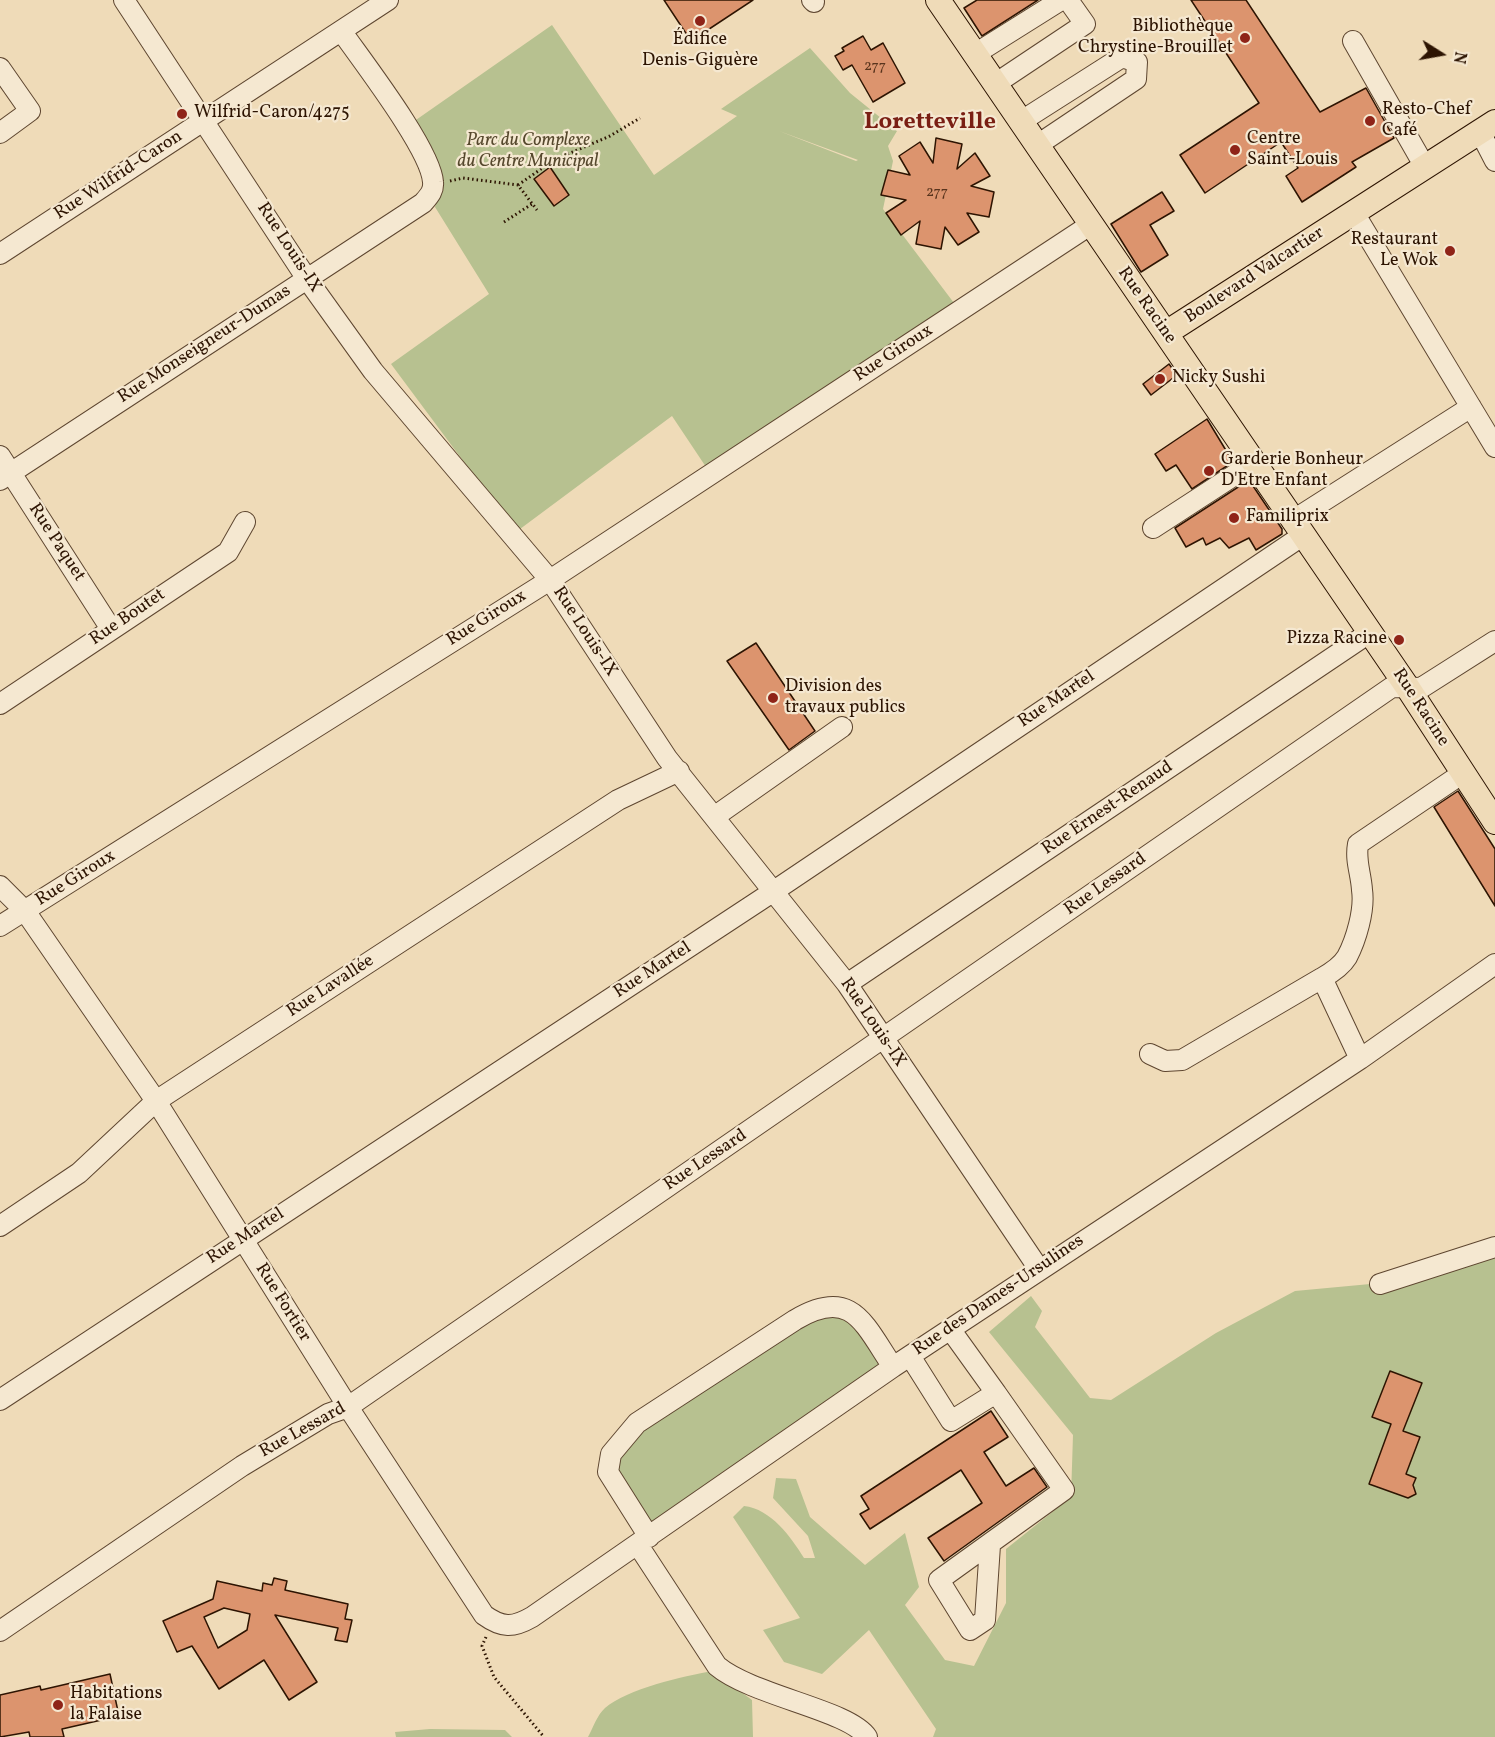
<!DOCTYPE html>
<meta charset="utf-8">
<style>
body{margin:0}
#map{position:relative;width:1495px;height:1737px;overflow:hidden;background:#efdbb8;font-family:Vollkorn,serif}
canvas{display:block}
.north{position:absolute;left:1411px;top:24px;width:60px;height:60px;-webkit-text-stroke:4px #f5e8d1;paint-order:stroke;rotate:101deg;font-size:16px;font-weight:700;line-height:24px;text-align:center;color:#2d1402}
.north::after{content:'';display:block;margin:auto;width:21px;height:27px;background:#2d1402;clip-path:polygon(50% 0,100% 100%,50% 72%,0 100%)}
</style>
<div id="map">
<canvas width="1495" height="1737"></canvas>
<div class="north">N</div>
</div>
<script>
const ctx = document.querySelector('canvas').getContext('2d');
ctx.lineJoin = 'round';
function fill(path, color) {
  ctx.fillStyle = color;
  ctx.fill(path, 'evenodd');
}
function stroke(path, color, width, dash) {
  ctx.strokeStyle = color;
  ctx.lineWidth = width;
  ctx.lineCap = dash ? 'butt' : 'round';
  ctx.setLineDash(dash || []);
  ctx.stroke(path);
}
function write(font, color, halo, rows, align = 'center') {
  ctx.font = font + ' Vollkorn,serif';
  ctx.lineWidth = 4.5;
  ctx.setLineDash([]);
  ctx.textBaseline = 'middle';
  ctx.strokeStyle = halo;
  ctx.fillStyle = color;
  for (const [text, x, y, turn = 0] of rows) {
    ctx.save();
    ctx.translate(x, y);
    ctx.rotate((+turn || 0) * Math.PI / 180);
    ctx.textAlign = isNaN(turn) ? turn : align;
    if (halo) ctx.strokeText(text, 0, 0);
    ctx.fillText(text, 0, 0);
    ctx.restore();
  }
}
const green = new Path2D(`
 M552 25 654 175 737 116 721 109 810 48 850 93 897 131 888 146 893 161 883 209 957 307 710 473 672 416 516 532 391 364 489 294 435 207 442 182 436 158 413 122ZM779 131 858 160 856 161Z
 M1495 1247V1737H933L936 1729 869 1630 822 1674 784 1662 763 1630 800 1618 733 1517 744 1506C771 1509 791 1537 804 1558H815L808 1536 773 1498 776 1478 796 1479 810 1517 865 1565 905 1533 919 1587 905 1605 945 1660 974 1666 1006 1603V1549L1071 1497 1073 1435 989 1332 1031 1296 1042 1311 1035 1327 1090 1398 1111 1400 1216 1333 1295 1291 1381 1283Z
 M845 1307 893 1367 649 1537 611 1454 621 1440 795 1320Z
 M713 1671 752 1700 753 1737H588C593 1728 597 1715 605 1708 627 1689 683 1676 713 1671Z
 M430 1729 505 1730 512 1737H396L395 1732Z`);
const building = new Path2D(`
 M664 0H753L691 41Z
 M977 0H1038L982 36 964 8Z
 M1191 0H1246L1320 112 1366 88 1394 138 1352 162 1356 167 1302 202 1286 176 1298 168 1281 142 1205 193 1180 155 1259 103Z
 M863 36 871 50 883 43 905 83 873 102 852 65 843 70 835 56 844 51 842 48Z
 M936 138 962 144 957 169 975 153 990 176 971 186 994 192 989 217 967 213 979 232 958 245 945 227 941 249 916 244 920 221 901 235 886 213 906 200 881 195 888 170 910 175 899 156 920 142 933 163Z
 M550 167 569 195 554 206 534 179Z
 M1162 192 1174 211 1150 225 1168 255 1141 272 1111 224Z
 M1169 364 1177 375 1151 395 1143 384Z
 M1207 419 1233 462 1192 489 1176 465 1166 471 1155 454Z
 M1249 480 1282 529V534L1256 550 1249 538 1229 548 1220 538 1206 545 1203 538 1186 547 1175 528Z
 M756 643 815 731 789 750 727 661Z
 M1458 791 1495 849V906L1434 807Z
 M1390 1371 1422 1383 1403 1431 1420 1437 1406 1474 1416 1478 1413 1485 1416 1494 1408 1498 1369 1484 1391 1424 1372 1417Z
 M991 1411 1008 1437 984 1452 1006 1486 1034 1468 1047 1487 944 1561 928 1538 982 1503 961 1470 870 1529 860 1514 869 1509 861 1496Z
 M274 1578 287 1581 285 1590 348 1604 345 1619 352 1620 347 1642 335 1640 338 1628 275 1615 317 1682 289 1700 264 1660 219 1689 192 1646 177 1652 163 1621 213 1599 217 1581 262 1591 263 1583 272 1585ZM224 1608 250 1614 247 1630 218 1648 204 1617Z
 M110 1674 119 1716 62 1729 64 1737H30L29 1732 0 1737V1695L40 1686 41 1690Z`);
const path = new Path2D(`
 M450 181 463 178 518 185 537 210
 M518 185 554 160 610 136 640 118
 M504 222 532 204
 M486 1637 482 1646 494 1677 544 1737`);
const minor = new Path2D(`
 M124 0 307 279 373 371 550 580 667 758 847 984 1039 1269
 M812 0 814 2
 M1353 41 1425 167
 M975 54 1061 0
 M0 68 30 111 0 133
 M995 84 1085 24 1068 0
 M1020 122 1122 57 1137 62 1136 79 1036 146
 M1480 132 1495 161
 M1354 213 1495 447
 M0 254 388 0
 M0 456 111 629
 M0 480 423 203C429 196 434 191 433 182 431 150 363 62 342 32
 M1292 521 1471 407
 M1153 528 1253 463
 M0 704 228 552 245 522
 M714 817 842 727
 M0 886 25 911 156 1101 348 1407 484 1615C502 1628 513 1628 532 1617L893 1367 1360 1059 1495 964
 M0 926 550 580 1090 225
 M1322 978C1331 973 1341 967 1347 957 1356 940 1365 910 1362 890 1361 873 1355 861 1358 844L1463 773
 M847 984 1369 633
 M1150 1054 1165 1061 1182 1060 1322 978 1360 1059
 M0 1226 79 1173 156 1101 618 800 679 771
 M1380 1284 1495 1247
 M910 1356 951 1421 996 1393 950 1329
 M0 1400 774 891 1302 536
 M649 1537 608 1472 611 1454 637 1423 795 1320C852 1286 864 1324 893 1367
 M638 1545 717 1666C753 1696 849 1710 867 1737
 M990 1545 985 1620 970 1630 939 1580 1064 1490 996 1393
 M0 1631 242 1466 328 1414 348 1407 1392 687 1421 688 1495 641`);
const major = new Path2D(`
 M938 0 1408 688 1495 822
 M1166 333 1495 122`);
const markers = [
 [700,21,6,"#8f2418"],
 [1245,38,6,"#8f2418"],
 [182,114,6,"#8f2418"],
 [1370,121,6,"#8f2418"],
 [1235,150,6,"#8f2418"],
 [1450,251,6,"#8f2418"],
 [1160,379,6,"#8f2418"],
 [1209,471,6,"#8f2418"],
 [1234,518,6,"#8f2418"],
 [1399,640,6,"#8f2418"],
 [773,698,6,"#8f2418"],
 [58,1705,6,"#8f2418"]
];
const numberNames = [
 ["277",875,67],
 ["277",937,193]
];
const poiNames = [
 ["Bibliothèque",1233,28,"right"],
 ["Chrystine-Brouillet",1233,49,"right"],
 ["Édifice",700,41,"center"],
 ["Denis-Giguère",700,62,"center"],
 ["Resto-Chef",1382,111],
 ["Café",1382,132],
 ["Wilfrid-Caron/4275",194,114],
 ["Centre",1247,140],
 ["Saint-Louis",1247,161],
 ["Restaurant",1438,241,"right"],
 ["Le Wok",1438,262,"right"],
 ["Nicky Sushi",1172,379],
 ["Garderie Bonheur",1221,461],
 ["D'Etre Enfant",1221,482],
 ["Familiprix",1246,518],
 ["Pizza Racine",1387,640,"right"],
 ["Division des",785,688],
 ["travaux publics",785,709],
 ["Habitations",70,1695],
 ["la Falaise",70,1716]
];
const parkNames = [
 ["Parc du Complexe",528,142],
 ["du Centre Municipal",528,163]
];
const streetNames = [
 ["Rue Wilfrid-Caron",119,176,-33],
 ["Rue Louis-IX",288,248,57],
 ["Boulevard Valcartier",1255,276,-33],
 ["Rue Racine",1146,306,55],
 ["Rue Monseigneur-Dumas",205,345,-33],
 ["Rue Giroux",894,354,-33],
 ["Rue Paquet",56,543,57],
 ["Rue Boutet",128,618,-34],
 ["Rue Giroux",487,619,-32],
 ["Rue Louis-IX",584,632,57],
 ["Rue Martel",1057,700,-34],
 ["Rue Racine",1420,708,57],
 ["Rue Ernest-Renaud",1108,809,-34],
 ["Rue Giroux",76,879,-32],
 ["Rue Lessard",1106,885,-35],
 ["Rue Martel",653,971,-33],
 ["Rue Lavallée",331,987,-33],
 ["Rue Louis-IX",872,1023,56],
 ["Rue Lessard",706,1161,-34],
 ["Rue Martel",246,1237,-33],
 ["Rue des Dames-Ursulines",999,1296,-34],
 ["Rue Fortier",282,1303,58],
 ["Rue Lessard",303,1431,-29]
];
const districtNames = [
 ["Loretteville",930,124]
];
fill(green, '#b7c190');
fill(building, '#dc946e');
stroke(building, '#2d1402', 1.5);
stroke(minor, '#5e4630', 22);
stroke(major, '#2d1402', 26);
stroke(path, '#2d1402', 3, [1.5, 3]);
stroke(minor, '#f5e8d1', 20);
stroke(major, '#efdbb8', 24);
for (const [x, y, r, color] of markers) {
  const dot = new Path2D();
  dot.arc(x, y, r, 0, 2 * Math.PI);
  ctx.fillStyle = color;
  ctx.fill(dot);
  stroke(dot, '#f5e8d1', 2);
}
write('15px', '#59341d', null, numberNames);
write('18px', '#2d1402', '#f5e8d1', poiNames, 'left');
write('italic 18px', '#56482d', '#f5e8d1', parkNames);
write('18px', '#2d1402', '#f5e8d1', streetNames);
write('bold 24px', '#7a1f14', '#f5e8d1', districtNames);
</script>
